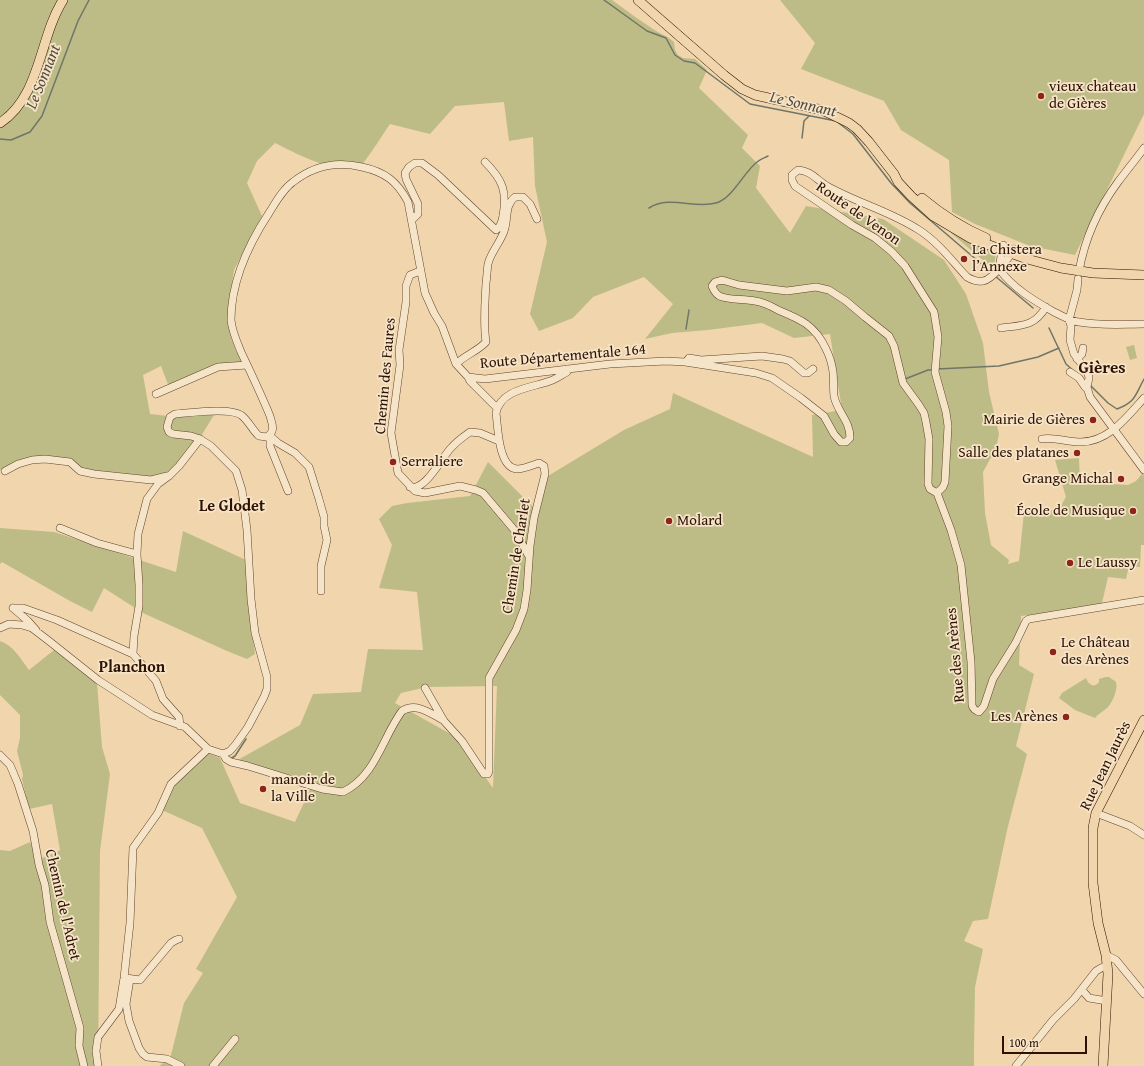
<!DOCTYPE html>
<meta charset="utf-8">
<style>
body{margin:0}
#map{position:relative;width:1144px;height:1066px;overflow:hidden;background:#f1d5ac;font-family:"Gentium Book Plus",serif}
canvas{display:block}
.scale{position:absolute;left:1002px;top:1036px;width:85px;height:18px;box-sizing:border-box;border:2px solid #2e1201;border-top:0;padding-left:5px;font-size:12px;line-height:14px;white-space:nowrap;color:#2e1201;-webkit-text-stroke:3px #f6e4c9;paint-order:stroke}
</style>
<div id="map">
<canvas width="1144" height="1066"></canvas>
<div class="scale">100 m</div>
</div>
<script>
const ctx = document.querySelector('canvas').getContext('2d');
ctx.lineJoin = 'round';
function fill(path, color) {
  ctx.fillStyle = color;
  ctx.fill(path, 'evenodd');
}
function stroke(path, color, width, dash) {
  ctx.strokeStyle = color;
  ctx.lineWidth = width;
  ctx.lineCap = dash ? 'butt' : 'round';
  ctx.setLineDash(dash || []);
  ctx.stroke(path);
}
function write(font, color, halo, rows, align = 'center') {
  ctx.font = font + ' "Gentium Book Plus",serif';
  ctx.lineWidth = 3.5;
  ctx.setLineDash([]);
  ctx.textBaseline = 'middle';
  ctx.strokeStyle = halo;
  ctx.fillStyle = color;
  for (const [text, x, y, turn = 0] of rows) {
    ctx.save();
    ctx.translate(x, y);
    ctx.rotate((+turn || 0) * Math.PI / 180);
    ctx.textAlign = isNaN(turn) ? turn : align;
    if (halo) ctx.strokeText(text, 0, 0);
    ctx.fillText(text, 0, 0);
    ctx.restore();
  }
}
const green = new Path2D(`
 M0 0H612C626 10 639 20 653 29 660 34 668 36 674 42L675 50 678 55 683 58 695 59 707 70 699 88 748 135 742 148 760 166 756 188 790 233 806 206 883 219 944 260 966 294 983 343 989 392 999 434 996 448 983 472 985 513 991 545 1009 560 1008 564 1019 561 1024 512 1052 510 1060 507 1066 497 1055 460 1079 458 1080 482 1128 485 1136 481 1142 474 1144 476V545H1141L1140 567 1129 566 1126 579 1108 577 1102 603 1069 610 1021 616 1019 665 1034 674 1016 746 1027 754 1008 826 988 919 973 921 964 941 983 949 975 987 974 1051V1066H159L170 1059 184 1003 203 973 196 969 237 897 202 828 162 810 173 788 179 779 207 753 220 758 240 803 295 822 314 781 236 761 300 725 313 694 361 692 368 649 423 650 417 592 379 588 392 545 379 519 392 506 407 503 470 496 488 462 539 513 548 476 624 430 670 409 673 393 813 457 812 415 842 410 830 334 794 338 762 323 708 330 672 333 645 339 673 304 644 277 593 297 573 318 539 331 530 314 547 242 535 186 533 137 509 141 504 102 455 106 430 134 390 124C385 131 367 160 362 164 341 178 295 153 275 143L257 161 247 183 262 216 234 270 228 310 231 338 242 364 217 365 169 387 161 366 143 375 150 414 177 417 214 415 201 436 194 442 171 472 155 477 90 470 79 467 70 459H27L0 470ZM497 686 493 788 456 737 395 703 401 693 427 687Z
 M780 0H1144V114L1075 255 1030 246 975 224 952 212 949 160 901 130 884 101 801 69 815 43Z
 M952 231 996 251 994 268H992L951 233Z
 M1134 345 1137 358 1130 360 1126 347Z
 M0 528 54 532 176 572 183 531 246 560 247 586 255 654 247 659 227 651 143 613 104 588 92 612 70 601 2 562 0 564Z
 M0 641C13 645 21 659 29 670L54 650 97 683 102 747 110 774 100 851 98 1066H0V850L10 851 30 842 37 860 57 852 60 850 52 804 29 809 22 779 23 775 17 751 20 738V715L0 695Z
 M1106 677H1109L1116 682C1118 690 1113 701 1108 707 1104 711 1099 713 1095 718L1075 710 1059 698 1062 693 1086 678C1088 684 1094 689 1099 682V679Z`);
const stream = new Path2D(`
 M604 0 647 31 666 38 675 55 684 61 695 63 750 104 836 121 853 134 891 183 910 203 992 273
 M802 138 804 121 809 116
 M0 139 11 140 30 132 42 116 78 21 89 0
 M649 208C670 195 694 209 716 203 733 198 743 173 757 162 760 159 764 158 768 156
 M995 276 1033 308
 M1049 328 1066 364 1075 372
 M686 329 689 310
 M937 369 999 366 1038 357 1059 348
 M905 379 928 370H933
 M1090 385 1108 403 1117 409C1136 402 1135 395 1144 379
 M230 759 235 756 246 739`);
const minor = new Path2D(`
 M412 220 418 214V204L406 179 405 173 409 167 415 163H422L438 175 496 230C501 227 502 221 503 216 507 191 503 180 485 162
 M999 268 1003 245
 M999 269C1013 288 1033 300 1054 312 1063 316 1070 321 1079 322 1101 326 1123 324 1144 324
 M420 271 410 275 406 286V302L399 350 400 365 391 433 398 473 415 491 425 493 460 486 476 490 483 493 516 532 528 555
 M1079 271C1085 238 1098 209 1118 182 1127 170 1136 159 1144 148
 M1078 279 1077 290 1069 320 1071 326 1070 340 1074 354 1088 373 1089 378 1087 387 1090 397 1144 470
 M1001 328C1022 325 1034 327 1046 307
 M1077 359 1082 354 1083 348
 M686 362 689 358 701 360 762 356 783 359 790 361 804 373H808L813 369
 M456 364C465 355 478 351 486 342 483 322 485 303 486 283 487 277 487 270 488 264 491 251 502 241 505 228 508 217 505 205 515 197H523L530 204 537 219
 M1070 372 1079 378 1085 387 1088 390
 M468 377 470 381 497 408
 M156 394 218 367 247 365
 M270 436 278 443 295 453 309 467 319 499 324 517V526L327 540 321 566V591
 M270 436V446L288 491
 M1042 439C1055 437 1067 442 1079 442 1108 443 1127 417 1144 398
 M5 471 18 464 32 460 45 459 70 462 80 471 94 474 151 480 167 476
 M410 487C425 492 442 457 451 448 457 441 463 437 470 432L480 433 499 441
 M937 493 943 487 945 482 948 426 946 412 935 372 938 337 934 312 905 266 892 252 875 238 852 225 795 186 792 180V175L798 170C810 170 818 181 827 186 857 203 890 211 919 230 938 242 952 261 967 277 972 280 977 282 983 281 992 280 1009 258 1014 249
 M937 493 951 530 961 565 971 662 972 705C973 709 975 710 979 712L984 706 993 679 1016 642 1026 621 1029 619 1144 600
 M60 528 97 543 137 554
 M13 608H23L57 620 133 654 156 681 163 699 179 717 180 726
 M13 608 28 621 36 630
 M0 628 9 624 22 625 32 628 49 641 98 680 152 715 185 727 208 749 223 754 230 751 236 744 248 727 264 697 267 689V677L255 633 251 599 247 530 242 490 236 471 211 446 200 439 191 436 173 434 169 432 167 427 170 417 175 414C190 413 229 407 241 415 249 421 252 430 259 436L267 437C276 431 272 424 270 416 261 394 251 373 241 352 237 342 232 331 231 320 231 281 248 245 269 213 276 202 283 189 293 182 313 166 337 161 362 167 385 172 397 181 408 202L425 293 434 313 442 326 456 364 468 377 485 379 610 364 666 361 685 362 756 373 772 378 801 398 824 416 834 434 841 442H846L850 438C850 420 837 412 834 396 833 388 834 380 833 372 832 364 829 355 826 349 815 325 800 319 778 310 771 306 763 302 755 301 744 299 732 300 722 297 717 296 714 291 712 286L715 282 722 280 739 285 787 291 816 287 829 290 846 301 865 317 889 336 894 346 903 383 919 405 924 413 926 422 929 439 928 484 930 489 937 493
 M133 654 134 636 139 606V585L137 554 138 534 147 499 158 484 169 476 179 466 200 439
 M425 688 444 721 462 741 484 774H488L489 771V678L516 630 524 609 527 590 530 546 534 518 545 474 544 466 539 463C533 465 524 469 517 469 498 468 498 426 496 413 501 389 531 388 550 381 556 379 561 375 567 372V369
 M223 754 226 759 231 762 248 766 322 789 343 792C376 776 382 738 402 711 416 702 430 713 443 720
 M0 755 10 765 13 772 18 784 33 831 39 865 45 885 50 922 80 1028 79 1046 84 1066
 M1096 813 1130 826 1144 835
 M1106 955 1116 960 1144 994
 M126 978 140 980 171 943 176 940 179 939
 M130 979 126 1004 129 1021 139 1048 143 1054 147 1057 167 1059 181 1066
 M1082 990 1089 998 1107 1001
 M98 1066 96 1051 98 1037 119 1009 124 978 130 923 133 848 158 813 171 784 208 749
 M213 1066 235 1039
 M1016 1066 1053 1020 1074 999 1096 971 1101 968 1106 966`);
const major = new Path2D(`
 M638 0 724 75 742 89 755 95 822 110 841 119 849 123 857 129 869 142 894 174 898 182 911 196 933 216 970 238 1027 259 1061 268 1093 273 1144 275
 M0 123C41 96 39 38 63 0
 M922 198C941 214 963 228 986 238
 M1103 1066 1108 974 1106 955 1098 923 1093 883V828L1096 813 1144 720`);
const markers = [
 [1041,96,4,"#8f2418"],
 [964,259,4,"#8f2418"],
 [1093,420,4,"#8f2418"],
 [1077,453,4,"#8f2418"],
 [393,462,4,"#8f2418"],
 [1121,479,4,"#8f2418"],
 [1133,511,4,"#8f2418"],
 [669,521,4,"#8f2418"],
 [1070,563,4,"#8f2418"],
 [1053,652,4,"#8f2418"],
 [1066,717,4,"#8f2418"],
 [263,789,4,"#8f2418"]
];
const poiNames = [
 ["vieux chateau",1049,87],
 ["de Gières",1049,104],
 ["La Chistera",972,250],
 ["l’Annexe",972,267],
 ["Mairie de Gières",1085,420,"right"],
 ["Salle des platanes",1069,453,"right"],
 ["Serraliere",401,462],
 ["Grange Michal",1113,479,"right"],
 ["École de Musique",1125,511,"right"],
 ["Molard",677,521],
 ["Le Laussy",1078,563],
 ["Le Château",1061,643],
 ["des Arènes",1061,660],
 ["Les Arènes",1058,717,"right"],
 ["manoir de",271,780],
 ["la Ville",271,797]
];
const streetNames = [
 ["Route de Venon",858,214,35],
 ["Route Départementale 164",563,357,-5],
 ["Chemin des Faures",386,376,-85],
 ["Chemin de Charlet",517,556,-81],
 ["Rue des Arènes",956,655,-95],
 ["Rue Jean Jaurès",1106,766,-64],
 ["Chemin de l'Adret",62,905,77]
];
const waterNames = [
 ["Le Sonnant",44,77,-68],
 ["Le Sonnant",803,105,13]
];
const neighbourhoodNames = [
 ["Le Glodet",232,507],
 ["Planchon",132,668]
];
const quarterNames = [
 ["Gières",1102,369]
];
fill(green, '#bdbc87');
stroke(stream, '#6f7668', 1.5);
stroke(minor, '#5f432c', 8);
stroke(major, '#2e1201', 10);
stroke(minor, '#f6e4c9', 7);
stroke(major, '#f1d5ac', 9);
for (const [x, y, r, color] of markers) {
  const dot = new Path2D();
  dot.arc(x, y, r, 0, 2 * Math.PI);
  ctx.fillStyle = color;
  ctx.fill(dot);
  stroke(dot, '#f6e4c9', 1.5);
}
write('15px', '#2e1201', '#f6e4c9', poiNames, 'left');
write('15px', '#2e1201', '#f6e4c9', streetNames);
write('italic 16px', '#544c3d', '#f6e4c9', waterNames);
write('bold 16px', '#2e1201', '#f6e4c9', neighbourhoodNames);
write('bold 17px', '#2e1201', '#f6e4c9', quarterNames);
</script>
